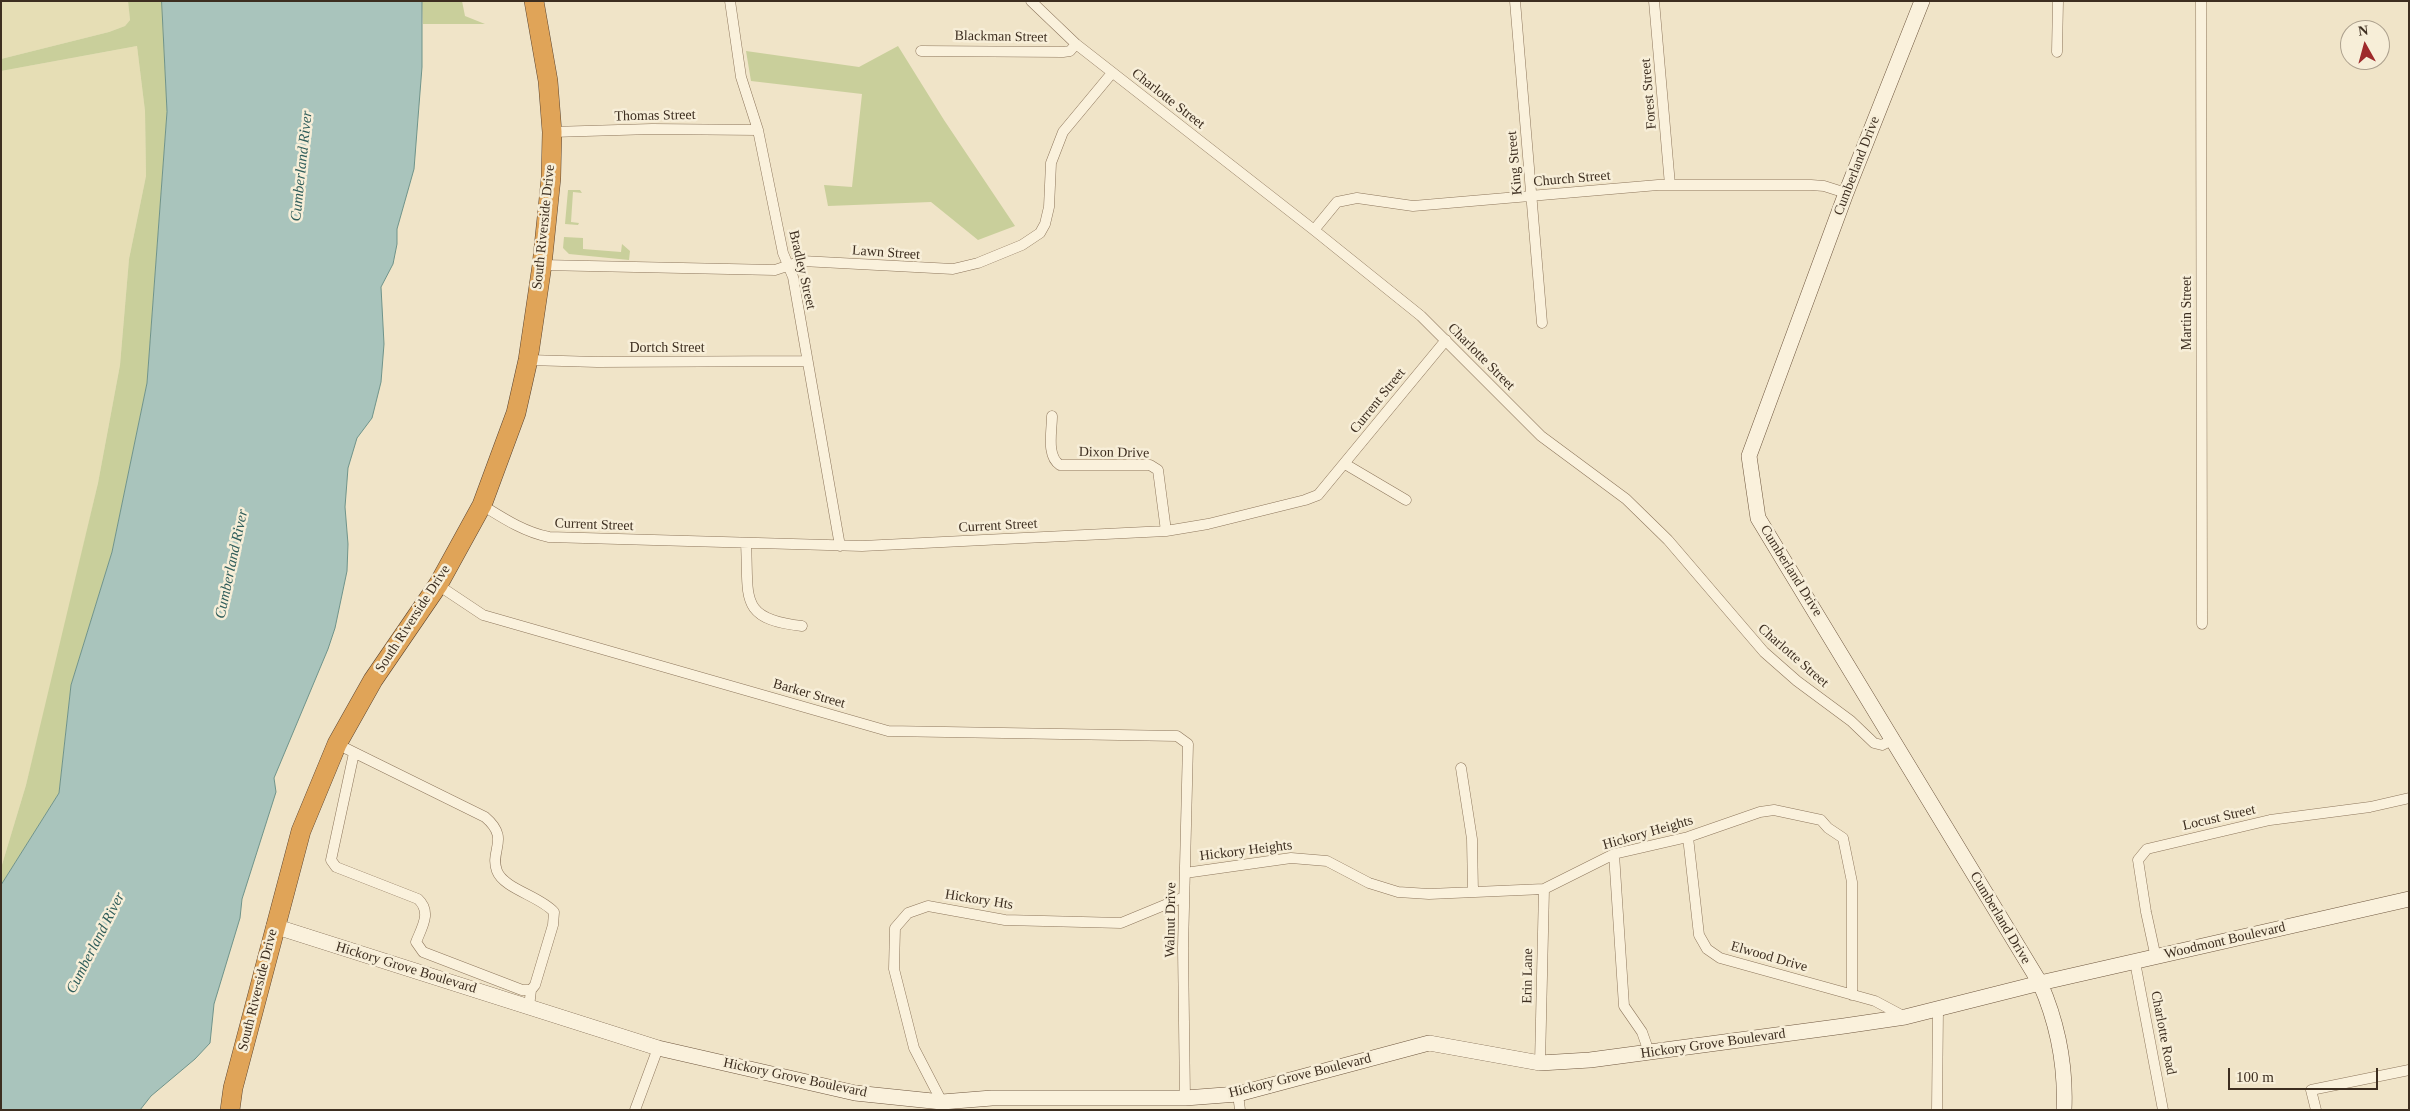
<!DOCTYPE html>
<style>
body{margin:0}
#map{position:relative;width:2410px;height:1111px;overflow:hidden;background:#f0e4c8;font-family:"Times New Roman",serif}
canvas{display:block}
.frame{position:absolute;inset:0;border:2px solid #3d2e20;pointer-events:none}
.north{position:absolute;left:2340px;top:20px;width:50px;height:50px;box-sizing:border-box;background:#f7eed8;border:1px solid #ada18e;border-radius:50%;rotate:353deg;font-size:14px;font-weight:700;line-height:20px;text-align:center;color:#3d2e20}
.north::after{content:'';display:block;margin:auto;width:18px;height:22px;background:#9e2a2b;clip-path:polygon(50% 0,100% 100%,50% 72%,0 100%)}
.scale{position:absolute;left:2228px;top:1068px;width:150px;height:22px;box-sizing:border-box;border:2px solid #3d2e20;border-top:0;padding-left:6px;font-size:15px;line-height:18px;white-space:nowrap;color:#3d2e20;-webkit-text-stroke:4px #f7eed8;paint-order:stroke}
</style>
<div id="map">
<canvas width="2410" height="1111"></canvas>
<div class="frame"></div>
<div class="north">N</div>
<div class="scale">100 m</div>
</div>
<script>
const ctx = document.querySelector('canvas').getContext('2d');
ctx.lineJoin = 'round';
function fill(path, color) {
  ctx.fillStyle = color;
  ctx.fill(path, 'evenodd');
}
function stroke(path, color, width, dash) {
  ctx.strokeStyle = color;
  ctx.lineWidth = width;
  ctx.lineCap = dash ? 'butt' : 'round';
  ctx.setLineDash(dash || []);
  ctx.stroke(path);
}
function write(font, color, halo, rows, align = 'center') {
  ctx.font = font + ' "Times New Roman",serif';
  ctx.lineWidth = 5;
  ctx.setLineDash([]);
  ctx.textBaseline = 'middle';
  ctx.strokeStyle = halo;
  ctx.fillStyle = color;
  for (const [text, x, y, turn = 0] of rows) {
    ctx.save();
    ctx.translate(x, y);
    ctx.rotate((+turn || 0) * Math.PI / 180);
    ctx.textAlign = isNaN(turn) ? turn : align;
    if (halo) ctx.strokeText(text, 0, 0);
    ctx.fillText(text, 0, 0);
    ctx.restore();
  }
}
const farmland = new Path2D(`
 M1 1H128L130 20 125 26 109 32 1 59Z
 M137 46 145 111 146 176 129 259 120 365 98 483 53 677 26 785 1 868V71Z`);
const green = new Path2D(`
 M128 1H162L167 112 147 383 112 552 71 685 59 793 1 885V868L26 785 98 483 120 365 129 259 146 176 145 111 137 46 1 71V59L109 32 125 26 130 20Z
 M422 1H462L465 16 485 24H423Z
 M898 46 944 120 1015 226 978 240 931 202 828 206 824 185 852 187 862 94 751 81 746 51 859 67Z
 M568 190H580L582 193 573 192 571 222 579 223 578 225 565 224Z
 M564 237 583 238V249L621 252 622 244 630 251 629 260 569 254 563 248Z`);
const water = new Path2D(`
 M162 1H422V67L414 169 397 229V244L393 264 381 287 384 344 381 382 372 418 357 438 348 468 345 507 348 544 347 571 335 628 328 649 274 778 276 792 242 899 240 918 214 1004 210 1043 195 1059 151 1096 140 1110H1V885L59 793 71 685 112 552 147 383 167 112Z`);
const street = new Path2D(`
 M730 1 741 77 758 130 783 253 793 277 840 546
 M1031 1 1076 44 1314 230 1421 316 1541 436 1626 499 1668 540 1764 652 1797 681 1851 721 1874 743 1882 745 1892 740
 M1515 1 1542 323
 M1654 1 1670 185
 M2201 1 2202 624
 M921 51 1063 52 1070 51 1076 44
 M2057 52 2058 1
 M552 132 652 129 758 130
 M1314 230 1337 202 1357 198 1413 206 1658 185H1811L1824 186 1846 193
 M542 265 775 270 802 261 953 269 978 263 1022 245 1040 233 1045 224 1049 207 1051 163 1063 132 1112 73
 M528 360 597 362 806 361
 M1052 416C1052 431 1046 456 1060 465H1150L1158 470 1166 531
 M1345 464 1406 500
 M482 505C503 518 524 532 549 537L862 546 1166 531 1208 524 1305 500 1318 495 1446 340
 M746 543C749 598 738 619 802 626
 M438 585 483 615 888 731 1177 736 1188 744 1183 948 1185 1098
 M337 744 485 817C511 839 489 850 497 871 504 889 540 896 554 912L553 925 535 985 531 990 529 1007
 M354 753 331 860 336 867 418 899C432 912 422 927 416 942L423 952 522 990H531
 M1461 768 1472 839 1473 892
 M1688 837 1699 935 1707 949 1720 958 1875 1001 1905 1017
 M1614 854 1624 1006 1642 1032 1649 1052
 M1185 873 1291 858 1327 861 1369 883 1398 892 1429 894 1544 889 1614 854 1688 837 1760 812 1774 810 1821 820 1828 828 1843 838 1852 882V995
 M2156 958 2146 912 2138 860 2147 849 2270 820 2370 807 2409 798
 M2135 962 2163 1110
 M1540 1063 1544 889
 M1238 1094 1240 1110
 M942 1102 914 1048 894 969 895 928 908 913 928 906 1005 920 1121 923 1184 897
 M635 1110 658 1048
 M1937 1110 1938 1009
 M2316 1110 2311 1090 2409 1070`);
const secondary = new Path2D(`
 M1922 1 1846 193 1749 456 1758 518 2040 983C2058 1024 2066 1065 2064 1110
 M274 926 658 1048 855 1093 942 1102 992 1098H1185L1238 1094 1429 1043 1540 1063 1590 1060 1844 1026 1905 1017 2040 983 2409 899`);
const highway = new Path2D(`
 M230 1110 233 1088 301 831 337 744 373 680 438 585 482 505 516 413 528 360 542 265 551 178 552 132 548 81 534 1`);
const streetNames = [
 ["Blackman Street",1001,37,1],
 ["Forest Street",1649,94,-95],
 ["Charlotte Street",1168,99,38],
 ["Thomas Street",655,116,-1],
 ["King Street",1515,163,-95],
 ["Cumberland Drive",1857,166,-69],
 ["Church Street",1572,179,-5],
 ["South Riverside Drive",544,227,-84],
 ["Lawn Street",886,253,4],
 ["Bradley Street",802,270,77],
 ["Martin Street",2187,313,-90],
 ["Dortch Street",667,348],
 ["Charlotte Street",1481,357,45],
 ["Current Street",1378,401,-51],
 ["Dixon Drive",1114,453,1],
 ["Current Street",594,525,2],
 ["Current Street",998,526,-3],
 ["Cumberland Drive",1791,571,58],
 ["South Riverside Drive",413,619,-57],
 ["Charlotte Street",1793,656,41],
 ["Barker Street",809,694,16],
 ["Locust Street",2219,818,-13],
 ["Hickory Heights",1648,833,-16],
 ["Hickory Heights",1246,851,-7],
 ["Hickory Hts",979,900,9],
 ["Cumberland Drive",2000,918,59],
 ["Walnut Drive",1171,920,-89],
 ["Woodmont Boulevard",2225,941,-13],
 ["Elwood Drive",1769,957,16],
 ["Hickory Grove Boulevard",406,968,17],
 ["Erin Lane",1528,976,-89],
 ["South Riverside Drive",258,990,-76],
 ["Charlotte Road",2163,1033,79],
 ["Hickory Grove Boulevard",1713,1044,-8],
 ["Hickory Grove Boulevard",1300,1076,-14],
 ["Hickory Grove Boulevard",795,1078,12]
];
const waterNames = [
 ["Cumberland River",302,166,-84],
 ["Cumberland River",232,564,-78],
 ["Cumberland River",96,943,-63]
];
fill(farmland, '#e6deb5');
fill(green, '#c9cf9b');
fill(water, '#a9c4bc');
stroke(water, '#6f938a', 1);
stroke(street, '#8d765c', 11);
stroke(secondary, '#6f573f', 16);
stroke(highway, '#5b4430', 20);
stroke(street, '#faf1dc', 10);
stroke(secondary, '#faf1dc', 15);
stroke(highway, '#e0a458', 19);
write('14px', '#3d2e20', '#f7eed8', streetNames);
write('italic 15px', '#2f5d5a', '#f7eed8', waterNames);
</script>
